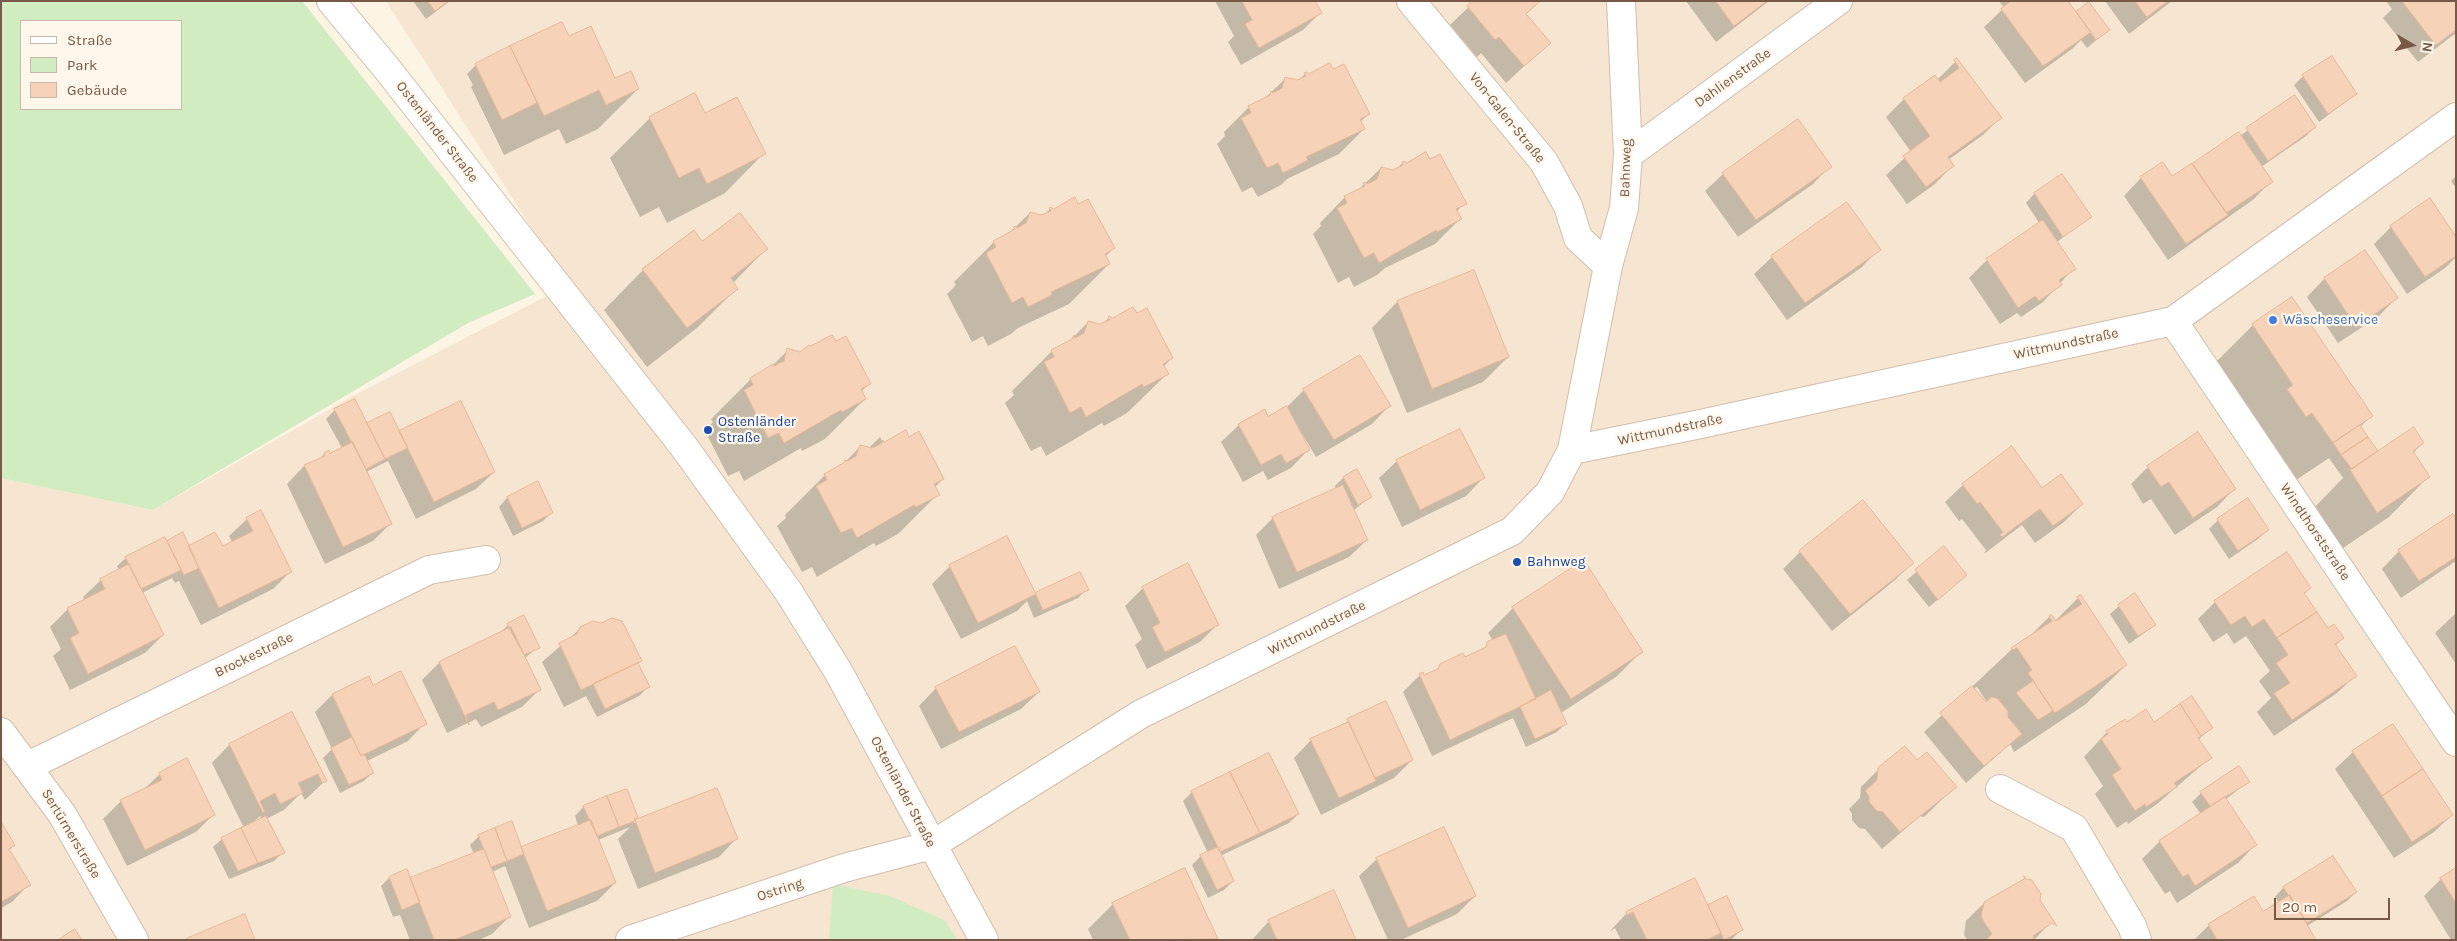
<!DOCTYPE html>
<meta charset="utf-8">
<style>
body{margin:0}
#map{position:relative;width:2457px;height:941px;overflow:hidden;background:#fef4e3;font-family:Karla,sans-serif}
canvas{display:block}
.frame{position:absolute;inset:0;border:2px solid #785947;pointer-events:none}
.legend{position:absolute;left:20px;top:20px;width:162px;height:90px;box-sizing:border-box;background:#fff7eb;border:1px solid #c9b8a9;margin:0;padding:6px 9px;list-style:none;font-size:15px;color:#785947}
.legend li{display:flex;align-items:center;gap:10px;height:25px}
.legend b{width:25px;border:1px solid #c9b8a9}
.north{position:absolute;left:2387px;top:20px;width:50px;height:50px;-webkit-text-stroke:4px #fff7eb;paint-order:stroke;rotate:98deg;font-size:14px;font-weight:700;line-height:20px;text-align:center;color:#785947}
.north::after{content:'';display:block;margin:auto;width:18px;height:22px;background:#785947;clip-path:polygon(50% 0,100% 100%,50% 72%,0 100%)}
.scale{position:absolute;left:2274px;top:898px;width:116px;height:22px;box-sizing:border-box;border:2px solid #785947;border-top:0;padding-left:6px;font-size:15px;line-height:18px;white-space:nowrap;color:#785947;-webkit-text-stroke:4px #fff7eb;paint-order:stroke}
</style>
<div id="map">
<canvas width="2457" height="941"></canvas>
<div class="frame"></div>
<ul class="legend">
<li><b style="height:6px;background:#fff"></b>Straße</li>
<li><b style="height:14px;background:#d1ecc0"></b>Park</li>
<li><b style="height:14px;background:#f5d2b8"></b>Gebäude</li>
</ul>
<div class="north">N</div>
<div class="scale">20 m</div>
</div>
<script>
const ctx = document.querySelector('canvas').getContext('2d');
ctx.lineJoin = 'round';
function fill(path, color) {
  ctx.fillStyle = color;
  ctx.fill(path, 'evenodd');
}
function stroke(path, color, width, dash) {
  ctx.strokeStyle = color;
  ctx.lineWidth = width;
  ctx.lineCap = dash ? 'butt' : 'round';
  ctx.setLineDash(dash || []);
  ctx.stroke(path);
}
function write(font, color, halo, rows, align = 'center') {
  ctx.font = font + ' Karla,sans-serif';
  ctx.lineWidth = 4.5;
  ctx.setLineDash([]);
  ctx.textBaseline = 'middle';
  ctx.strokeStyle = halo;
  ctx.fillStyle = color;
  for (const [text, x, y, turn = 0] of rows) {
    ctx.save();
    ctx.translate(x, y);
    ctx.rotate((+turn || 0) * Math.PI / 180);
    ctx.textAlign = isNaN(turn) ? turn : align;
    if (halo) ctx.strokeText(text, 0, 0);
    ctx.fillText(text, 0, 0);
    ctx.restore();
  }
}
const residential = new Path2D(`
 M386 1H2456V940H1V478L153 510 353 396 568 285Z`);
const green = new Path2D(`
 M1 1H302L535 294 468 323 153 510 1 478ZM21 21H181V109H21Z
 M833 884 890 896 946 921 957 940H829Z`);
const shadow = new Path2D(`
 M413 1H450L426 19Z
 M1215 1H1314L1320 13 1303 30 1241 65 1228 42 1234 36Z
 M1475 1H1539L1525 15 1549 43 1506 83 1481 53 1477 57 1450 25Z
 M1686 1H1769L1716 42Z
 M1999 1H2066L2076 14 2108 30 2087 48 2081 40 2072 49 2025 83 1984 27 2004 8Z
 M2105 1H2172L2129 34Z
 M2386 1H2456V33L2418 62 2383 18 2392 9Z
 M561 23 568 38 615 79 638 89 598 129 566 144 559 129 504 155 471 87 473 85 467 74 476 65Z
 M2331 57 2356 94 2319 122 2294 85 2303 76Z
 M1957 60 2000 118 1983 135 1948 160 1952 166 1935 184 1907 204 1886 175 1911 152 1886 117 1904 99 1934 76 1937 80Z
 M1333 71 1369 114 1360 122 1364 129 1339 154 1287 179 1281 185 1258 197 1252 187 1242 192 1217 144 1225 136 1224 132 1249 107 1265 98 1285 79 1298 81 1305 74 1307 76Z
 M694 95 704 115 764 153 725 193 667 223 659 207 640 217 610 158 650 118Z
 M2294 97 2315 127 2306 136 2261 167 2271 181 2254 199 2168 260 2124 196 2141 178H2172L2240 136Z
 M1403 163 1465 203 1456 212 1460 219 1435 244 1385 268 1377 275 1354 287 1349 277 1338 283 1313 234 1321 226 1320 223 1345 197 1357 191 1381 168 1393 171Z
 M1830 166 1813 184 1738 237 1705 191 1723 174Z
 M2062 175 2090 217 2057 242 2074 268 2043 302 2021 317 2017 313 2000 324 1969 278 1987 260 2040 224 2026 203 2034 194Z
 M2456 176V188L2451 181Z
 M1078 206 1114 248 1105 257 1109 264 1069 304 1018 328 1011 334 988 346 983 336 972 342 947 294 956 285 954 282 994 242 1007 235 1030 213 1043 216 1051 208 1052 211Z
 M2391 227 2456 239V257L2445 268 2407 294 2374 244Z
 M702 243 766 249 733 283 737 288 697 328 647 367 604 310 643 270Z
 M1879 249 1862 267 1787 320 1754 274 1772 257Z
 M2365 252 2396 298 2379 316 2338 343 2307 297 2324 279Z
 M1473 272 1508 357 1483 382 1407 413 1372 328 1397 302Z
 M1110 317 1172 358 1163 367 1167 374 1127 413 1104 426 1102 423 1046 456 1041 446 1031 451 1005 403 1014 395 1012 391 1052 351 1068 343 1088 322 1100 326Z
 M2253 325 2371 416 2360 427 2376 451 2372 455 2423 443 2413 453 2428 477 2389 517 2337 552 2311 511 2343 478 2329 458 2293 482 2213 365Z
 M788 350 869 384 861 392 865 399 825 439 802 451 801 448 744 481 739 471 728 476 705 431 713 422 711 419 751 379 771 367Z
 M1304 390 1389 406 1372 424 1316 457 1301 432 1299 433 1308 450 1291 468 1268 480 1263 471 1243 482 1221 442 1239 425 1268 417 1287 407Z
 M335 410 367 424 390 413 399 433 494 472 476 489 416 519 388 461 366 472 390 524 373 541 325 564 287 484 304 466 319 460 324 454H330L342 448 326 419Z
 M880 437 883 443 909 439 943 479 934 488 938 494 898 534 876 546 874 543 817 577 812 567 802 572 777 526 786 518 785 515 825 475 840 467 861 446 869 448Z
 M1397 461 1483 478 1466 496 1402 527 1379 478Z
 M2148 467 2234 489 2217 507 2175 535 2151 499 2143 504 2131 484Z
 M1343 478 1370 497 1354 510 1367 540 1349 557 1279 589 1256 535 1273 518 1336 490 1335 486Z
 M1963 485 2042 489 2082 504 2064 522 2035 543 2022 525 1984 554 1986 550 1962 519 1959 521 1945 502Z
 M507 498 552 512 543 521 513 536 499 507Z
 M2248 500 2267 530 2258 539 2229 559 2209 529 2218 520Z
 M247 519 291 571 273 589 201 625 179 581 175 583 172 578 142 593 163 635 145 653 70 690 53 656 61 649 50 627 68 609 85 601 83 597 101 580 119 570 117 566 126 558 183 534 189 548H222L232 542 229 536Z
 M2456 521V561L2401 598 2382 569 2399 551Z
 M1006 538 1035 595 1087 589 1078 598 1034 618 1027 601 1017 611 961 639 932 584 950 566Z
 M1944 548 1966 575 1929 607 1907 580Z
 M1800 552 1912 563 1895 580 1832 631 1783 569Z
 M1143 588 1218 624 1200 642 1147 669 1135 645 1142 639 1125 606Z
 M2310 588 2304 594 2328 630 2343 638 2335 646 2355 676 2337 693 2274 736 2257 712 2271 698 2259 681 2270 671 2246 636 2234 644 2227 633 2213 642 2198 619 2215 602Z
 M2078 598 2126 665 2086 704 2014 752 2010 744 1966 783 1924 732 2012 649 2029 637 2049 617 2055 621ZM1977 687 1987 702 1986 703 1973 689Z
 M2119 606 2155 625 2129 644 2110 614Z
 M1513 608 1641 652 1616 677 1561 713 1565 724 1557 732 1526 747 1513 718 1432 756 1403 692 1420 675 1423 677 1434 672 1441 665 1480 651 1493 641 1488 633Z
 M2456 613V664L2435 633Z
 M508 625 538 647 525 658 539 690 522 707 481 727 476 719 447 733 422 680 439 663 499 634Z
 M581 628 640 661 637 664 648 687 639 696 597 717 586 696 564 707 542 662Z
 M373 687 425 723 408 741 367 761 372 773 364 781 340 793 323 758 332 749 315 712 332 695Z
 M936 688 1039 692 1021 709 941 749 919 706Z
 M1385 703 1412 760 1394 778 1321 815 1294 758 1311 740Z
 M291 714 325 781 307 798 305 800 301 793 284 810 266 819 283 852 274 861 229 879 213 847 222 839 244 828 212 763 229 745ZM260 816 262 819 252 823Z
 M2124 721 2127 723 2211 728 2198 740 2210 758 2157 804 2128 824 2127 821 2117 828 2095 794 2103 786 2084 757 2107 732Z
 M2353 752 2452 815 2434 832 2394 858 2335 769Z
 M1917 762 1956 786 1924 817 1920 816 1882 849 1865 829 1859 828 1852 820V814L1849 809 1860 798 1861 787 1879 769Z
 M160 774 213 815 196 832 127 866 103 819 121 801 142 791Z
 M2248 782 2225 800 2255 845 2238 863 2177 903 2170 891 2165 894 2142 859 2159 842 2201 814 2192 802 2201 793Z
 M716 789 736 839 719 857 638 889 618 839 630 827 598 840 615 883 597 901 529 928 505 866 492 872 509 917 492 934 479 940H410L400 915 393 917 381 886 389 878 410 879 474 854 470 845 479 836 521 849 578 826 575 816 583 807 626 790 636 817 633 820 634 823Z
 M1192 792 1298 814 1289 823 1220 856 1233 881 1224 890 1208 898 1192 865 1201 856 1208 853 1183 801Z
 M1 824 14 845 9 850 29 884 12 902 1 908Z
 M2333 858 2356 892 2347 901 2307 926 2315 940H2194L2209 925 2263 913 2279 903 2275 897 2283 888Z
 M1377 859 1475 896 1457 914 1401 940H1388L1359 876Z
 M2456 870V940H2451L2424 896 2441 879Z
 M1695 879 1708 908 1709 906 1741 930 1732 939 1621 940 1615 928 1609 932 1627 913Z
 M2039 900 2052 921 2034 940H1967L1964 935 1966 921 1984 903Z
 M1113 904 1217 939 1093 940 1088 929Z
 M1269 921 1355 940H1252Z`);
const building = new Path2D(`
 M428 1H449L435 11Z
 M1242 1H1315L1322 13 1259 48 1245 24 1252 20Z
 M1473 1H1540L1526 14 1551 43 1524 66 1499 37 1495 40 1467 6Z
 M1716 1H1767L1734 26Z
 M2011 1H2068L2091 32 2043 66 2001 9Z
 M2135 1H2168L2147 17Z
 M2402 1H2456V30L2436 45Z
 M2089 2 2110 30 2096 40 2076 12Z
 M562 22 569 36 591 26 615 78 631 71 639 89 606 105 599 90 544 116 510 46Z
 M510 46 537 103 502 120 475 64Z
 M2332 56 2357 94 2328 114 2302 75Z
 M1957 58 2002 118 1948 157 1954 166 1926 187 1903 156 1930 136 1903 98 1935 75 1940 82 1959 68 1954 60Z
 M1330 63 1333 69 1344 64 1370 114 1360 119 1365 129 1306 157 1308 160 1283 173 1278 163 1267 168 1241 118 1251 113 1248 106 1270 95 1271 91 1273 93 1282 88 1285 77 1297 80 1306 76 1304 73 1307 72 1308 74Z
 M695 93 705 113 737 97 766 154 707 184 699 168 679 178 649 117Z
 M2295 95 2316 127 2268 161 2246 128Z
 M1798 119 1832 167 1756 220 1722 173Z
 M2239 132 2273 182 2226 213 2192 164Z
 M1426 152 1430 159 1440 154 1467 204 1456 209 1462 219 1437 232 1436 230 1379 263 1374 253 1364 258 1337 208 1347 203 1344 196 1365 186 1363 183 1365 182 1367 184 1377 179 1381 167 1393 170 1403 165 1402 162 1405 161 1406 163Z
 M2163 162 2172 176 2192 163 2228 215 2186 244 2140 177Z
 M2062 174 2092 217 2063 237 2034 193Z
 M1075 197 1078 204 1088 199 1115 248 1105 254 1110 264 1051 292 1052 295 1028 307 1023 297 1012 303 986 253 996 247 993 241 1015 229 1013 227 1016 226 1017 228 1026 223 1030 212 1041 215 1051 211 1049 208 1051 207 1053 209Z
 M2430 198 2456 237V256L2425 277 2390 226Z
 M1847 202 1881 250 1805 303 1771 256Z
 M740 213 768 249 731 278 738 289 687 328 642 269 694 230 702 241Z
 M2043 220 2076 269 2059 280 2062 285 2039 301 2035 296 2018 308 1986 259Z
 M2365 250 2398 298 2356 327 2324 278Z
 M1474 270 1509 357 1432 389 1397 301Z
 M2292 297 2373 416 2333 443 2312 413 2306 417 2287 389 2293 385 2252 324Z
 M1133 307 1137 313 1147 308 1173 358 1163 364 1169 374 1144 387 1142 384 1086 417 1081 407 1070 413 1044 362 1054 357 1051 350 1072 339 1074 335 1075 338 1084 333 1088 321 1100 324 1110 320 1108 317 1110 316 1112 318Z
 M832 335 836 341 846 336 871 384 861 389 866 399 842 412 841 410 784 443 779 433 768 438 744 390 753 385 750 378 773 364 774 366 784 361 787 348 800 352 809 345 810 346Z
 M1360 355 1391 406 1334 440 1303 389Z
 M355 399 385 459 366 469 334 409Z
 M461 401 495 472 434 502 399 431Z
 M1287 406 1310 450 1286 463 1281 454 1261 465 1238 424 1265 409 1268 416Z
 M390 412 408 448 385 459 367 423Z
 M2360 425 2368 437 2341 455 2333 443Z
 M2414 427 2424 443 2413 451 2430 477 2377 513 2350 470Z
 M1460 429 1485 478 1420 510 1396 460Z
 M906 430 909 437 919 431 944 479 934 484 940 495 916 507 914 505 857 538 852 528 841 533 816 486 827 480 824 474 845 462 844 460 848 461 856 456 860 445 872 448 882 443 883 440 884 442Z
 M2198 432 2236 489 2193 518 2169 482 2161 487 2147 466Z
 M2368 437 2378 451 2352 469 2341 455Z
 M353 442 392 524 343 547 304 465 325 456 324 453 329 450 330 453Z
 M2012 446 2042 488 2061 474 2083 504 2053 526 2040 509 2002 537 2000 535 2003 532 1980 502 1977 504 1962 484Z
 M1357 469 1372 497 1358 505 1343 477Z
 M538 481 553 513 522 528 507 497Z
 M1343 485 1368 540 1297 572 1272 517Z
 M2248 498 2269 530 2238 551 2217 519Z
 M1863 500 1914 563 1850 614 1799 551Z
 M261 510 292 572 219 608 188 546 215 532 223 546 253 531 246 518Z
 M2453 514 2456 518V557L2419 581 2398 550Z
 M183 532 199 568 184 575 167 541Z
 M1007 536 1036 594 978 623 949 565Z
 M165 537 181 570 141 589 125 557Z
 M1944 546 1967 575 1938 600 1915 570Z
 M2287 552 2311 588 2304 593 2317 612 2277 638 2264 619 2252 627 2245 616 2231 625 2214 601Z
 M1584 560 1643 652 1571 699 1512 607Z
 M1188 563 1219 625 1165 652 1152 627 1160 623 1142 587Z
 M129 564 164 635 88 674 70 638 79 633 67 608 105 589 100 579Z
 M1080 572 1089 590 1043 610 1035 593Z
 M2135 593 2156 625 2138 636 2118 605Z
 M2081 595 2127 665 2055 713 2028 673 2032 670 2017 648 2013 650 2011 648 2052 621 2049 616 2051 614 2056 621 2082 604 2077 597Z
 M2317 612 2328 628 2334 624 2344 638 2335 644 2357 676 2292 720 2274 693 2290 683 2276 663 2288 655 2277 638Z
 M524 615 540 648 524 655 507 624Z
 M612 618 622 621 642 661 581 690 559 643 577 634 580 627 593 621 601 623Z
 M511 627 541 690 498 710 494 702 466 715 469 725 439 662Z
 M1506 634 1536 699 1450 740 1419 674 1423 672 1424 675 1438 669 1440 664 1463 653 1465 657 1486 647 1487 642Z
 M1015 646 1040 692 959 732 935 687Z
 M638 663 650 687 605 709 593 684Z
 M401 671 427 724 361 756 332 694 369 676 373 685Z
 M2033 681 2053 711 2038 720 2016 693Z
 M1972 686 1986 702 1991 697 1997 698 2008 711V717L2022 734 1984 766 1940 713Z
 M1551 690 1567 724 1535 739 1520 707Z
 M2192 696 2213 728 2201 736 2180 704Z
 M1386 701 1413 760 1375 778 1347 719Z
 M2180 704 2201 736 2198 738 2212 758 2174 783 2177 787 2146 807 2145 804 2135 811 2112 775 2121 769 2101 739 2108 734 2106 731 2125 719 2127 722 2146 709 2154 722Z
 M292 712 327 781 322 783 318 774 298 783 303 793 280 804 275 793 260 801 265 812 263 813 229 744Z
 M1349 722 1376 781 1339 798 1310 739Z
 M2393 724 2423 769 2382 796 2352 751Z
 M352 737 361 756 364 754 374 773 349 785 331 748Z
 M1905 746 1917 760 1927 752 1957 787 1900 832 1883 812 1877 811 1869 802V796L1865 791 1877 780 1878 768Z
 M1269 753 1299 814 1260 833 1230 772Z
 M187 758 215 815 145 850 120 800 162 780 159 773Z
 M2239 766 2250 782 2210 806 2200 792Z
 M2423 769 2453 815 2412 842 2382 796Z
 M1230 772 1260 833 1220 852 1191 791Z
 M717 788 738 839 655 873 635 820Z
 M627 789 638 817 634 819 635 821 619 827 607 796Z
 M607 796 619 827 597 836 583 806Z
 M2225 797 2257 845 2195 886 2188 874 2183 877 2159 841Z
 M266 816 285 853 258 863 241 828Z
 M591 820 616 883 547 911 521 847Z
 M512 821 524 854 507 861 495 828Z
 M1 822 15 845 9 849 31 885 1 902Z
 M1444 827 1476 896 1408 928 1376 858Z
 M241 828 258 863 238 871 221 838Z
 M495 828 507 861 491 867 478 835Z
 M1218 847 1234 881 1217 890 1200 855Z
 M484 849 511 917 454 940H434L410 878Z
 M2333 856 2357 892 2307 923 2283 887Z
 M1185 868 1218 939 1130 940 1112 903Z
 M2456 868V903L2440 878Z
 M407 869 420 902 402 910 389 877Z
 M2024 876 2026 879 2032 880 2041 894 2040 900 2057 926 2052 923 2033 936 2035 940H1986L1992 934 1981 917 1984 902 2024 879Z
 M1695 878 1721 933 1707 940H1647L1633 912 1627 915 1626 912Z
 M1334 890 1356 940H1277L1268 920Z
 M2290 895 2316 940H2217L2208 924 2254 896 2263 911Z
 M1727 896 1743 930 1724 940 1708 905Z
 M245 914 255 940H186V939Z
 M75 929 82 940H58Z`);
const street = new Path2D(`
 M331 1 388 70 684 447 788 591 838 671 984 940
 M1411 1 1544 162 1568 206 1578 238 1608 266
 M1628 155 1838 1
 M2173 321 2456 742
 M1572 450 1696 425 2173 321 2456 117
 M1 732 62 814 134 940
 M28 766 429 570 486 560
 M2000 789 2074 828 2132 926 2137 940
 M630 940 844 868 932 845 1141 714 1512 531 1550 492 1572 450 1608 266 1624 208 1628 155 1621 1`);
const markers = [
 [2273,320,5,"#3f7fe0"],
 [708,430,5,"#1a4fb4"],
 [1517,562,5,"#1a4fb4"]
];
const streetNames = [
 ["Dahlienstraße",1733,78,-36],
 ["Von-Galen-Straße",1507,118,51],
 ["Ostenländer Straße",437,132,52],
 ["Bahnweg",1626,168,-88],
 ["Wittmundstraße",2066,344,-12],
 ["Wittmundstraße",1670,430,-12],
 ["Windthorststraße",2315,532,56],
 ["Wittmundstraße",1317,628,-26],
 ["Brockestraße",254,655,-26],
 ["Ostenländer Straße",903,792,62],
 ["Sertürnerstraße",71,834,59],
 ["Ostring",780,890,-18]
];
const shopNames = [
 ["Wäscheservice",2283,320]
];
const transitNames = [
 ["Ostenländer",718,422],
 ["Straße",718,438],
 ["Bahnweg",1527,562]
];
fill(residential, '#f6e6d1');
fill(green, '#d1ecc0');
fill(shadow, '#0003');
fill(building, '#f5d2b8');
stroke(building, '#e9b897', 1);
stroke(street, '#d2bdab', 30);
stroke(street, '#fff', 28);
for (const [x, y, r, color] of markers) {
  const dot = new Path2D();
  dot.arc(x, y, r, 0, 2 * Math.PI);
  ctx.fillStyle = color;
  ctx.fill(dot);
  stroke(dot, '#fff7eb', 2);
}
write('14px', '#785947', '#fff7eb', streetNames);
write('14px', '#366cbe', '#fff7eb', shopNames, 'left');
write('14px', '#164399', '#fff7eb', transitNames, 'left');
</script>
